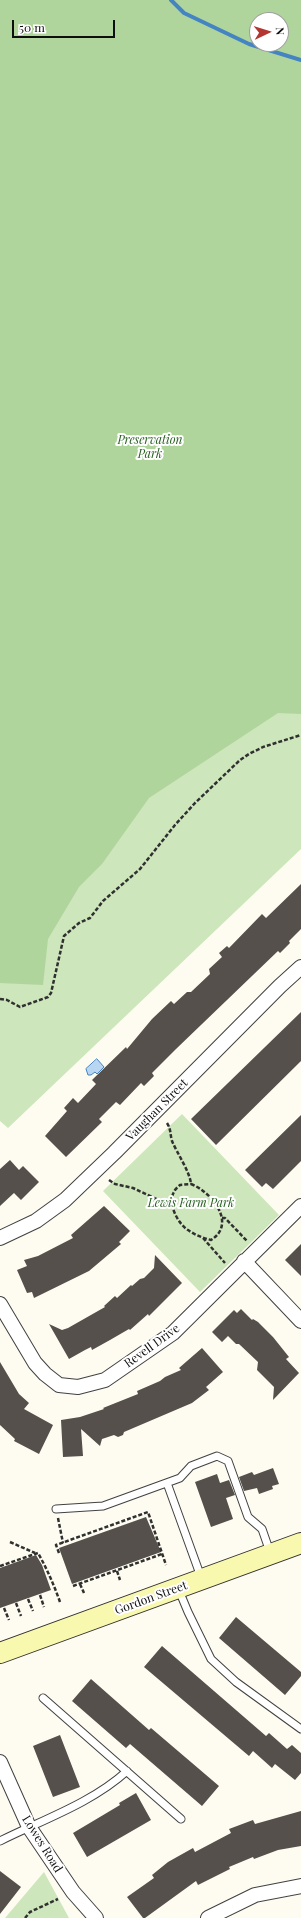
<!DOCTYPE html>
<style>
body{margin:0}
#map{position:relative;width:301px;height:1918px;overflow:hidden;background:#fefcf0;font-family:"Playfair Display",serif}
canvas{display:block}
.north{position:absolute;left:249px;top:12px;width:40px;height:40px;box-sizing:border-box;background:#fff;border:1px solid #9f9f9f;border-radius:50%;rotate:86deg;font-size:11px;font-weight:700;line-height:16px;text-align:center;color:#0e0e0e}
.north::after{content:'';display:block;margin:auto;width:14px;height:18px;background:#b33730;clip-path:polygon(50% 0,100% 100%,50% 72%,0 100%)}
.scale{position:absolute;left:12px;top:20px;width:103px;height:18px;box-sizing:border-box;border:2px solid #0e0e0e;border-top:0;padding-left:5px;font-size:12px;line-height:14px;white-space:nowrap;color:#0e0e0e;-webkit-text-stroke:3px #fff;paint-order:stroke}
</style>
<div id="map">
<canvas width="301" height="1918"></canvas>
<div class="north">N</div>
<div class="scale">50 m</div>
</div>
<script>
const ctx = document.querySelector('canvas').getContext('2d');
ctx.lineJoin = 'round';
function fill(path, color) {
  ctx.fillStyle = color;
  ctx.fill(path, 'evenodd');
}
function stroke(path, color, width, dash) {
  ctx.strokeStyle = color;
  ctx.lineWidth = width;
  ctx.lineCap = dash ? 'butt' : 'round';
  ctx.setLineDash(dash || []);
  ctx.stroke(path);
}
function write(font, color, halo, rows, align = 'center') {
  ctx.font = font + ' "Playfair Display",serif';
  ctx.lineWidth = 4;
  ctx.setLineDash([]);
  ctx.textBaseline = 'middle';
  ctx.strokeStyle = halo;
  ctx.fillStyle = color;
  for (const [text, x, y, turn = 0] of rows) {
    ctx.save();
    ctx.translate(x, y);
    ctx.rotate((+turn || 0) * Math.PI / 180);
    ctx.textAlign = isNaN(turn) ? turn : align;
    if (halo) ctx.strokeText(text, 0, 0);
    ctx.fillText(text, 0, 0);
    ctx.restore();
  }
}
const green = new Path2D(`
 M0 0H301V849L8 1128 0 1121ZM257 20H281V44H257Z
 M182 1114 279 1215 200 1292 103 1191Z
 M44 1872 69 1918H5Z`);
const forest = new Path2D(`
 M0 0H301V714L278 713 149 798 102 864 79 887 48 939 43 985 0 983ZM257 20H281V44H257Z`);
const water = new Path2D(`
 M97 1059 104 1067 97 1074 95 1072 91 1075H88L86 1069Z`);
const stream = new Path2D(`
 M171 0 184 13 249 44 301 60`);
const building = new Path2D(`
 M301 884V929L289 941 290 943 280 953 278 951 176 1049 152 1073 154 1076 144 1086 141 1083 120 1105 116 1102 99 1119 102 1122 66 1157 45 1136 67 1111 64 1108 73 1098 78 1103 96 1084 92 1080 126 1047 127 1049 152 1019 171 1001 174 1004 187 992H191L210 974 209 969 222 957 219 953 227 946 229 948 262 914 266 918Z
 M301 1012V1061L216 1145 191 1119Z
 M301 1115V1161L273 1189 266 1183 262 1187 245 1170Z
 M10 1160 19 1170 23 1166 39 1182 21 1200 14 1193 0 1206V1169Z
 M104 1206 130 1231 119 1242 121 1244 89 1271 34 1298 32 1292 27 1293 17 1270 27 1266 24 1260 38 1256 73 1238 71 1235Z
 M301 1244V1276L285 1260Z
 M155 1255 182 1283 149 1316 148 1314 130 1330 129 1329 110 1340 92 1350 91 1347 85 1350 69 1359 49 1324 62 1330 68 1328 105 1307 104 1306 115 1296 117 1298 131 1285 132 1286 140 1279 144 1278 154 1268Z
 M241 1309 252 1320 253 1319 258 1322 273 1337 289 1357 286 1359 299 1373 273 1400 274 1387 257 1370 258 1362 239 1344H236L228 1336 222 1342 212 1332 234 1310 237 1313Z
 M202 1348 223 1372 206 1387 209 1390 192 1403 124 1432 123 1435 118 1437 114 1435 102 1439 100 1446 81 1429 83 1456 63 1457 61 1420 80 1417 104 1409 103 1408 138 1394 137 1391 160 1381 165 1377 181 1370 179 1368Z
 M0 1362 19 1394 29 1403 24 1409 53 1425 39 1454 14 1441 15 1439 0 1425Z
 M273 1468 279 1484 272 1486 273 1489 259 1494 257 1488 244 1491 239 1477 252 1472 254 1475Z
 M217 1474 220 1483 229 1480 235 1495 226 1498 233 1519 211 1527 195 1482Z
 M146 1517 161 1552 72 1584 59 1548Z
 M36 1555 42 1565 51 1590 0 1608V1568Z
 M236 1617 301 1672V1676L285 1695 219 1638Z
 M162 1646 266 1736 269 1733 287 1749 292 1745 301 1753V1773L295 1780 275 1764 272 1768 253 1751 249 1756 144 1667Z
 M91 1679 149 1730 151 1728 219 1786 202 1806 130 1744 126 1748 72 1701Z
 M60 1735 80 1787 53 1797 33 1746Z
 M136 1793 151 1820 87 1857 73 1833 120 1805 119 1803Z
 M301 1811V1846L278 1850 254 1859 253 1857 229 1867 230 1869 198 1885 196 1881 145 1918H143L127 1897 154 1878 152 1875 168 1862 193 1848 195 1852 231 1833 229 1829 253 1820 255 1824Z
 M0 1871 21 1887 0 1914Z`);
const path = new Path2D(`
 M0 999 7 1000 20 1007 48 997 51 993 64 936 79 923 90 918 103 901 140 869 175 825 195 803 240 760 249 754 263 747 301 735
 M167 1123C171 1129 170 1134 172 1141 177 1153 190 1172 191 1184
 M109 1180 115 1184 133 1188 167 1204 173 1205
 M191 1184C212 1192 237 1224 211 1240 203 1238 195 1235 188 1230 178 1224 167 1203 174 1192 175 1189 178 1187 180 1185Z
 M222 1218H225L247 1241
 M203 1238 225 1263
 M58 1518 63 1543
 M10 1542 35 1553
 M59 1553 56 1545 148 1512 166 1565
 M0 1566 38 1553C47 1569 54 1585 60 1602
 M117 1571 120 1580
 M80 1584 84 1593
 M73 1586 162 1554
 M40 1595 44 1607
 M28 1599 33 1611
 M16 1603 21 1616
 M4 1608 9 1620
 M25 1918 30 1912 58 1899`);
const lane = new Path2D(`
 M167 1483 201 1577
 M56 1509 103 1506 180 1478 191 1466 217 1456 228 1461 248 1517 262 1529 270 1552
 M178 1588 188 1612 211 1659 236 1682 301 1729
 M43 1698 181 1819
 M0 1841C42 1820 92 1803 127 1771`);
const street = new Path2D(`
 M0 1238 36 1221 65 1200 114 1153 280 986 301 967
 M244 1261 301 1321
 M0 1304 35 1363 45 1374 59 1385 78 1387 105 1380 173 1333 301 1206
 M0 1762 29 1827 73 1892 96 1918
 M208 1918 255 1895 301 1886`);
const secondary = new Path2D(`
 M0 1653 301 1543`);
const parkNames = [
 ["Preservation",150,440],
 ["Park",150,454],
 ["Lewis Farm Park",191,1203]
];
const streetNames = [
 ["Vaughan Street",157,1110,-45],
 ["Revell Drive",152,1346,-36],
 ["Gordon Street",151,1598,-20],
 ["Lowes Road",42,1844,58]
];
fill(green, '#cde6bb');
fill(forest, '#b0d59c');
fill(water, '#b8d6f1');
stroke(water, '#4484c3', 1);
stroke(stream, '#4484c3', 4);
fill(building, '#55504b');
stroke(lane, '#414141', 9);
stroke(street, '#414141', 16);
stroke(secondary, '#303030', 22);
stroke(path, '#303030', 2.5, [4, 2]);
stroke(lane, '#fff', 7);
stroke(street, '#fff', 14);
stroke(secondary, '#f9f8af', 20);
write('italic 12px', '#296123', '#fff', parkNames);
write('12px', '#0e0e0e', '#fff', streetNames);
</script>
